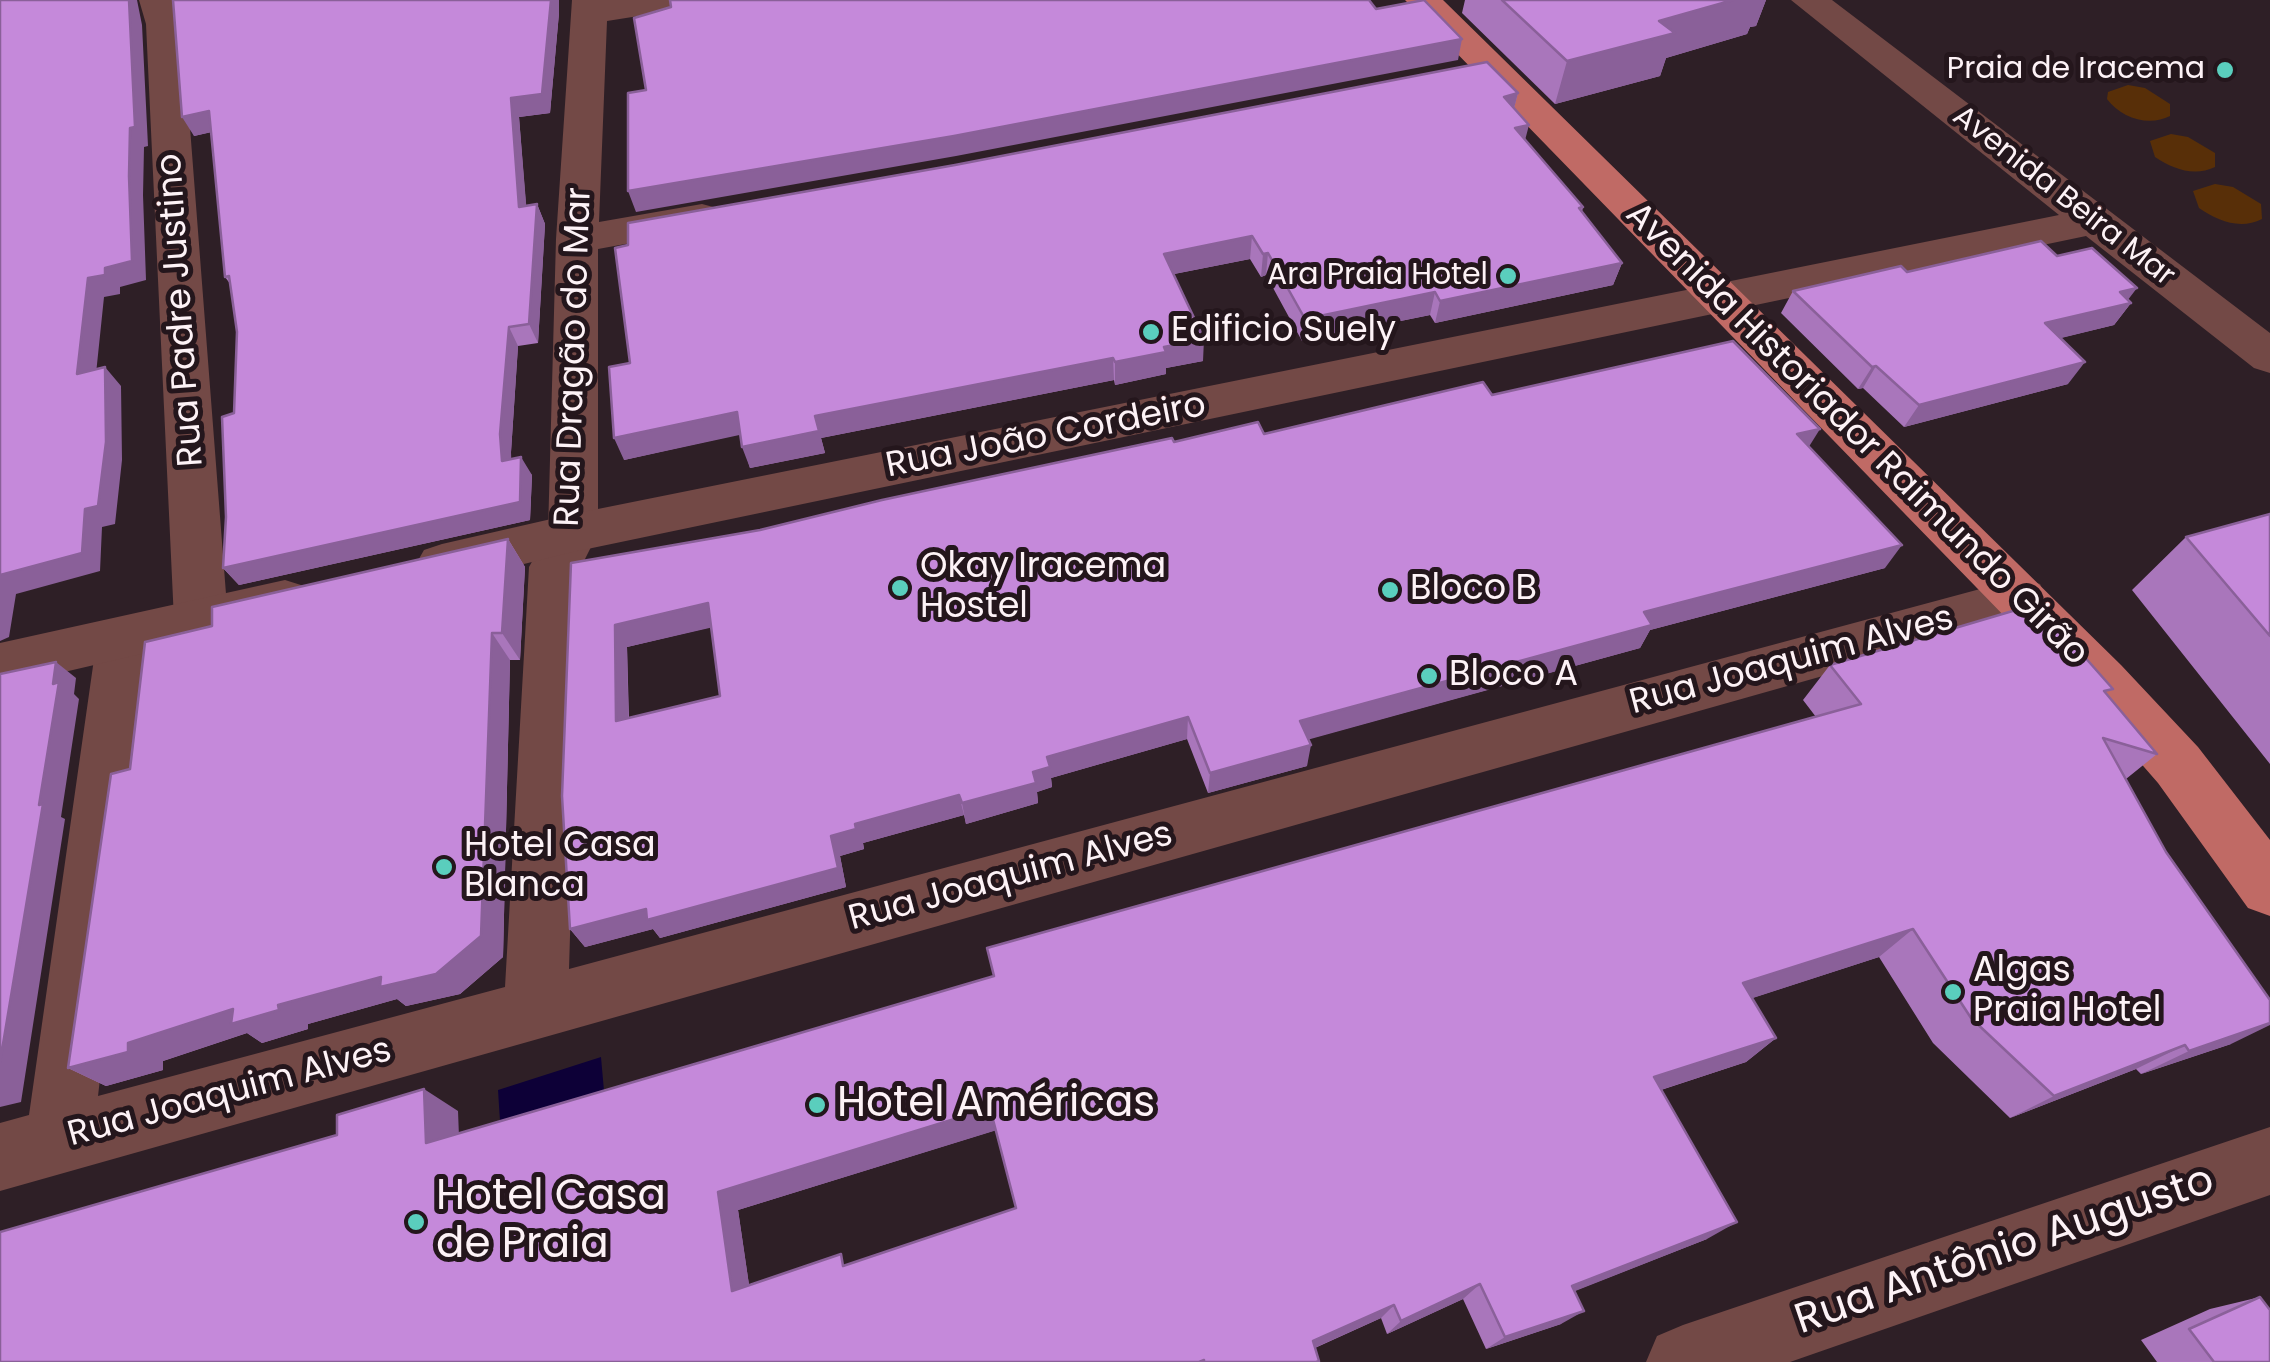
<!DOCTYPE html>
<meta charset="utf-8">
<style>
body{margin:0}
canvas{display:block;background:#2e1f26}
</style>
<canvas width="2270" height="1362"></canvas>
<script>
const ctx = document.querySelector('canvas').getContext('2d');
ctx.lineJoin = 'round';
function fill(path, color) {
  ctx.fillStyle = color;
  ctx.fill(path, 'evenodd');
}
function stroke(path, color, width, dash) {
  ctx.strokeStyle = color;
  ctx.lineWidth = width;
  ctx.lineCap = dash ? 'butt' : 'round';
  ctx.setLineDash(dash || []);
  ctx.stroke(path);
}
function write(font, color, halo, rows, align = 'center') {
  ctx.font = font + ' Poppins,sans-serif';
  ctx.lineWidth = 10;
  ctx.setLineDash([]);
  ctx.textBaseline = 'middle';
  ctx.strokeStyle = halo;
  ctx.fillStyle = color;
  for (const [text, x, y, turn = 0] of rows) {
    ctx.save();
    ctx.translate(x, y);
    ctx.rotate((+turn || 0) * Math.PI / 180);
    ctx.textAlign = isNaN(turn) ? turn : align;
    if (halo) ctx.strokeText(text, 0, 0);
    ctx.fillText(text, 0, 0);
    ctx.restore();
  }
}
const green = new Path2D(`
 M2128 85 2145 88 2170 104V116C2149 127 2121 118 2107 99L2108 92Z
 M2171 134 2188 137 2215 153V167C2194 177 2173 169 2155 157L2150 141Z
 M2215 184 2233 187 2261 204 2262 219C2240 230 2218 221 2199 208L2193 191Z`);
const water = new Path2D(`
 M601 1057 605 1102 501 1137 498 1090Z`);
const minor = new Path2D(`
 M139 0H175L182 24 228 620 220 635 201 641 182 635 174 620 146 24Z
 M572 0H694L689 8 607 21 599 222 702 204 717 208 723 217 717 226 702 230 598 249V533L581 567 569 969 2021 578 2040 584 2047 599 2040 614 2021 620 0 1191V1123L29 1115 97 638 105 623 124 616 143 623 151 638 98 1096 505 987 529 567 548 533 556 239Z`);
const tertiary = new Path2D(`
 M1791 0H1832L2270 333V373L2254 368 2086 236 573 552 442 584 424 578 416 564 424 550 442 544 573 514 2059 215Z
 M285 580 304 586 311 601 304 616 0 687V643Z
 M2270 1127V1195L1790 1362H1646L1657 1336 1683 1325Z`);
const primary = new Path2D(`
 M1405 0H1443L2121 665 2198 747 2270 840V916L2248 908 2158 783 2083 697Z`);
const wall = new Path2D(`
 M173 0H559V13L550 113 519 117 526 206 537 204 545 224 538 343 518 346 511 452V459L532 475 530 520 239 585 223 568 234 413 237 332 231 285 225 277 211 132 194 136Z
 M1465 0H1766L1756 26 1750 27 1747 34 1666 58 1660 76 1555 104 1462 13Z
 M1518 93 1514 108 1525 140 1583 207 1582 212 1622 263 1613 285 1435 323 1430 315 1302 341 1266 275 1261 277 1250 259 1174 274 1203 361 1166 368V374L1115 385 1114 380 821 438 825 453 750 468 740 434 624 460 630 363Z
 M2057 256 2131 303 2114 325 2060 338 2068 384 1904 427 1863 388 1858 389 1781 313 1793 291 1907 272Z
 M1492 395 1809 447 1885 568 1650 630 1640 648 1308 739 1307 766 1208 793 1187 739 1051 778 1052 787 1037 792 1038 803 966 824 964 815 863 843 864 849 840 856 846 887 660 938 653 929 585 947 570 929 571 563 760 530 1174 442 1264 434ZM711 627 720 696 629 718 627 647Z
 M2270 514V764L2132 590 2186 537Z
 M508 539 525 567 520 660H510L503 957 460 994 406 1006 397 999 308 1024V1029L262 1043 247 1033 163 1061V1070L106 1086 68 1068 130 769 212 626Z
 M1830 665 2107 694 2157 754 2126 779 2231 1044 2141 1074 2136 1069 2010 1118 1933 1043 1879 957 1752 998 1776 1038 1746 1062 1661 1090 1707 1239 1574 1291 1561 1324 1486 1349 1463 1299 1387 1334 1381 1318 1315 1348 1318 1362H0L458 1111V1133L994 976 1816 717 1803 700ZM996 1130 1016 1208 850 1264 749 1285 738 1210Z
 M2260 1297 2270 1362H2157L2141 1340 2210 1309Z`);
const shadedWall = new Path2D(`
 M129 0H137L142 25 148 146 144 147 143 195 146 280 120 287V294L104 297 94 393 77 374 88 278 105 268 129 176Z
 M551 0H559V13L550 113 519 117 528 227 519 207 511 98Z
 M1733 0H1766L1756 26 1750 27 1747 34 1666 58 1660 76 1555 104 1567 61 1659 21Z
 M1462 39 1458 60 956 156 636 212 628 191Z
 M1518 93 1512 116 1504 97Z
 M209 111 221 130 194 136 182 117Z
 M1529 125 1523 148 1515 128Z
 M537 204 545 224 538 343 529 324Z
 M1252 236 1250 259 1164 276V254Z
 M1268 253 1266 275 1261 277 1263 254Z
 M1622 263 1613 285 1435 323 1440 301Z
 M2137 288 2124 305 2131 303 2114 325 2029 346 2045 323 2120 292Z
 M1435 292 1430 315 1302 341 1305 319Z
 M509 327 518 346 511 452 512 479 502 461 500 434Z
 M1204 339 1203 361 1166 368V374L1115 385V362L1164 347Z
 M1113 358 1114 380 821 438 825 453 750 468 742 447 815 416Z
 M2085 362 2068 384 1904 427 1919 405Z
 M1876 366 1863 388 1858 389 1872 367Z
 M105 367 121 386 122 460 115 524 102 527 100 571 16 594 9 637 0 641V575Z
 M737 412 744 434 624 460 614 438Z
 M1820 429 1805 453 1797 434Z
 M521 457 532 475 530 520 239 585 223 568Z
 M508 539 525 567 520 660 502 633Z
 M1902 545 1885 568 1650 630 1640 648 1296 743 1300 721 1644 612Z
 M708 603 718 626 627 647 629 742 616 721 615 625Z
 M492 633 510 660 503 957 460 994 406 1006 397 999 308 1024V1029L262 1043 247 1033 163 1061V1070L106 1086 68 1068 128 1043 233 1009 278 1005Z
 M56 662 76 678 74 694 79 699 61 817 65 819 21 1102 0 1107V1062L39 805Z
 M1188 717 1187 739 1051 778 1052 787 1037 792 1038 803 966 824 962 803 1047 757Z
 M1311 745 1307 766 1208 793 1210 773Z
 M959 795 964 815 863 843 864 849 840 856 846 887 660 938 653 929 585 947 570 929 831 836 855 824Z
 M1913 929 1879 957 1716 1010 1743 983Z
 M2270 1023V1025L2231 1044 2141 1074 2189 1051Z
 M1776 1038 1746 1062 1630 1100 1654 1077Z
 M2185 1045 2136 1069 2010 1118 2054 1096Z
 M424 1089 458 1111 460 1163 426 1143Z
 M990 1108 997 1130 738 1210 752 1305 732 1291 718 1192Z
 M1737 1222 1707 1239 1550 1301 1572 1286Z
 M1480 1284 1463 1299 1387 1334 1401 1321Z
 M1394 1305 1381 1318 1303 1353 1313 1341Z
 M1584 1311 1561 1324 1486 1349 1505 1337Z`);
const building = new Path2D(`
 M0 0H129L135 127 130 128 129 176 132 261 105 268V275L88 278 77 374 105 367 106 442 98 506 85 509 82 553 0 575Z
 M173 0H551L542 94 511 98 519 207 537 204 529 324 509 327 500 434 502 461 521 457 520 502 223 568 226 517 222 417 234 413 237 332 229 276 225 277 209 111 182 117Z
 M670 0H1369L1376 9 1424 0 1462 39 954 136 628 191V93L646 90 634 18 671 7Z
 M1502 0H1733L1659 21 1675 33 1567 61Z
 M1487 62 1518 93 1504 97 1529 125 1515 128 1583 207 1579 208 1622 263 1440 301 1435 292 1305 319 1268 253 1263 254 1252 236 1164 254 1204 339 1164 347 1166 352 1115 362 1113 358 815 416 819 431 742 447 737 412 614 438 609 367 630 363 615 248 628 245V223L955 165Z
 M2041 241 2057 256 2092 248 2137 288 2120 292 2131 303 2045 323 2085 362 1919 405 1876 366 1872 367 1793 291 1901 266 1907 272Z
 M1733 341 1820 429 1797 434 1902 545 1644 612 1652 625 1300 721 1311 745 1210 773 1188 717 1047 757 1050 767 1033 772 1036 783 962 803 959 795 855 824 856 829 831 836 838 868 647 920 646 909 570 929 562 796 571 563 760 530 882 500 1172 438 1174 442 1258 422 1264 434 1483 382 1492 395ZM708 603 720 696 616 721 615 625Z
 M2270 514V636L2186 537Z
 M508 539 502 633H492L481 936 436 974 380 987 381 977 278 1005 279 1010 231 1024 233 1009 128 1043V1052L68 1068 111 774 130 769 145 642 212 626V607Z
 M2016 610 2046 618 2059 628 2113 689 2104 691 2157 754 2103 738 2166 852 2270 1000V1023L2189 1051 2185 1045 2054 1096 1971 1018 1913 929 1743 983 1776 1038 1654 1077 1737 1222 1572 1286 1584 1311 1505 1337 1480 1284 1401 1321 1394 1305 1313 1341 1319 1361 1316 1362H1204V1360L1199 1362H0V1232L337 1135V1115L424 1089 426 1143 994 976 987 948 1861 704 1830 665ZM990 1108 1016 1208 843 1266 841 1254 732 1291 718 1192Z
 M56 662 53 684 59 682 39 805 43 804 0 1062V674Z
 M2260 1297 2270 1310V1362H2214L2189 1329Z`);
const markers = [
 [2225,70,10,"#5acebd"],
 [1508,276,10,"#5acebd"],
 [1151,332,10,"#5acebd"],
 [900,588,10,"#5acebd"],
 [1390,590,10,"#5acebd"],
 [1429,676,10,"#5acebd"],
 [444,867,10,"#5acebd"],
 [1953,992,10,"#5acebd"],
 [817,1105,10,"#5acebd"],
 [416,1222,10,"#5acebd"]
];
const farPoinames = [
 ["Praia de Iracema",2205,70],
 ["Ara Praia Hotel",1488,276]
];
const farStreetnames = [
 ["Avenida Beira Mar",2063,197,38]
];
const streetNames = [
 ["Rua Padre Justino",182,310,-94],
 ["Rua Dragão do Mar",575,357,-88],
 ["Avenida Historiador Raimundo Girão",1856,435,45],
 ["Rua João Cordeiro",1046,437,-11],
 ["Rua Joaquim Alves",1792,662,-15],
 ["Rua Joaquim Alves",1011,878,-15],
 ["Rua Joaquim Alves",230,1094,-15]
];
const poiNames = [
 ["Edificio Suely",1171,332],
 ["Okay Iracema",920,568],
 ["Hostel",920,608],
 ["Bloco B",1410,590],
 ["Bloco A",1449,676],
 ["Hotel Casa",464,847],
 ["Blanca",464,887],
 ["Algas",1973,972],
 ["Praia Hotel",1973,1012]
];
const nearPoinames = [
 ["Hotel Américas",837,1105],
 ["Hotel Casa",436,1198],
 ["de Praia",436,1246]
];
const nearStreetnames = [
 ["Rua Antônio Augusto",2005,1252,-19]
];
fill(green, '#582f08');
fill(water, '#0d0037');
fill(minor, '#734946');
fill(tertiary, '#734946');
fill(primary, '#c06a65');
fill(wall, '#a976bb');
fill(shadedWall, '#8a6099');
fill(building, '#c589da');
stroke(building, '#8a6099', 2.5);
for (const [x, y, r, color] of markers) {
  const dot = new Path2D();
  dot.arc(x, y, r, 0, 2 * Math.PI);
  ctx.fillStyle = color;
  ctx.fill(dot);
  stroke(dot, '#24161c', 4);
}
write('30px', '#fdf2f6', '#24161c', farPoinames, 'right');
write('30px', '#fdf2f6', '#24161c', farStreetnames);
write('35px', '#fdf2f6', '#24161c', streetNames);
write('35px', '#fdf2f6', '#24161c', poiNames, 'left');
write('42px', '#fdf2f6', '#24161c', nearPoinames, 'left');
write('42px', '#fdf2f6', '#24161c', nearStreetnames);
</script>
